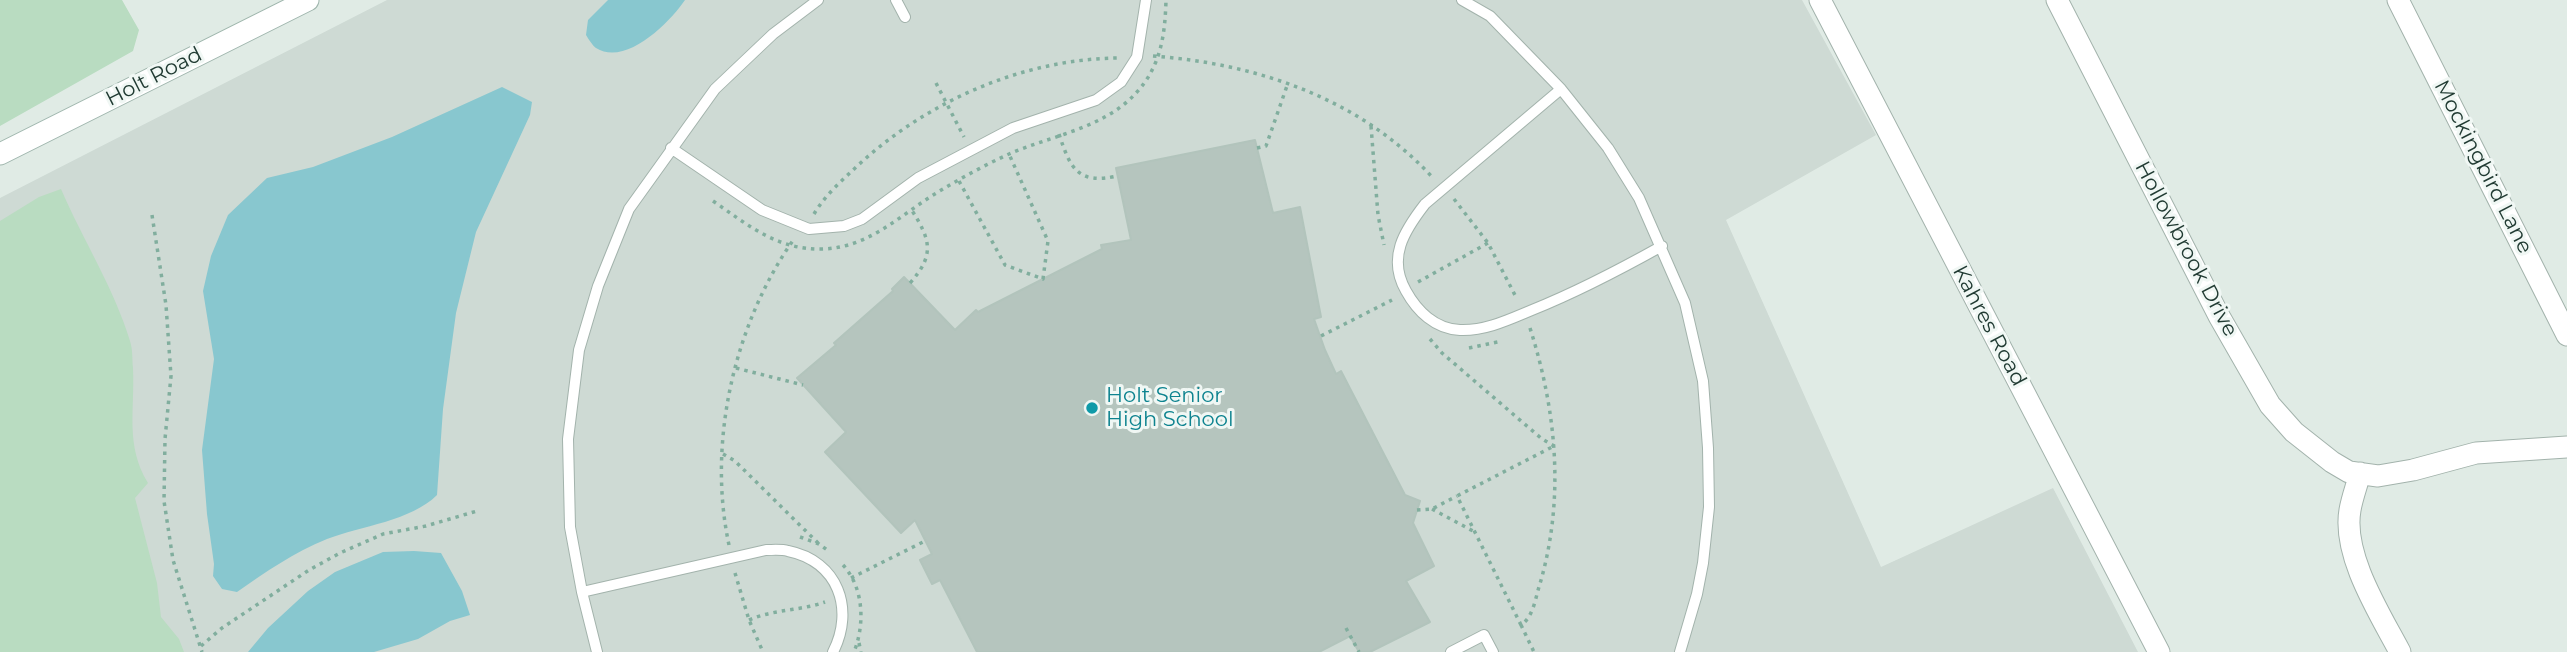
<!DOCTYPE html>
<style>
body{margin:0}
canvas{display:block;background:#e0ebe5}
</style>
<canvas width="2567" height="652"></canvas>
<script>
const ctx = document.querySelector('canvas').getContext('2d');
ctx.lineJoin = 'round';
function fill(path, color) {
  ctx.fillStyle = color;
  ctx.fill(path, 'evenodd');
}
function stroke(path, color, width, dash) {
  ctx.strokeStyle = color;
  ctx.lineWidth = width;
  ctx.lineCap = dash ? 'butt' : 'round';
  ctx.setLineDash(dash || []);
  ctx.stroke(path);
}
function write(font, color, halo, rows, align = 'center') {
  ctx.font = font + ' Montserrat,sans-serif';
  ctx.lineWidth = 6;
  ctx.setLineDash([]);
  ctx.textBaseline = 'middle';
  ctx.strokeStyle = halo;
  ctx.fillStyle = color;
  for (const [text, x, y, turn = 0] of rows) {
    ctx.save();
    ctx.translate(x, y);
    ctx.rotate((+turn || 0) * Math.PI / 180);
    ctx.textAlign = isNaN(turn) ? turn : align;
    if (halo) ctx.strokeText(text, 0, 0);
    ctx.fillText(text, 0, 0);
    ctx.restore();
  }
}
const built = new Path2D(`
 M387 0H1802L1876 135 1726 220 1881 567 2053 488 2138 652H0V198Z`);
const green = new Path2D(`
 M0 0H122L139 30 133 51 0 126Z
 M61 189C83 240 114 288 130 341 133 350 132 359 133 368 135 411 125 445 148 483L135 498 157 583 161 617 179 639 184 652H0V221L39 197Z`);
const water = new Path2D(`
 M608 0H685C670 22 626 67 596 48 592 45 588 38 586 35L588 20Z
 M502 87 532 102 530 115 476 232 456 313 443 409 437 495C411 521 361 526 327 539 294 552 266 572 237 592L222 589 213 576 214 564 207 514 202 450 214 359 203 291 211 256 228 215 267 178 313 167 392 137Z
 M414 551 441 553 462 591 470 615 450 621 418 639 374 652H248L268 628 308 591 335 572 383 552Z`);
const building = new Path2D(`
 M1255 140 1273 213 1300 207 1321 317 1314 319 1325 350 1336 374 1341 371 1405 495 1420 501 1413 523 1434 566 1406 581 1430 622 1370 652H1359L1350 636 1319 652H977L940 580 932 584 920 560 932 554 915 520 901 533 825 452 846 432 797 378 836 345 834 343 893 291 892 289 904 277 955 330 976 310 978 312 1102 249 1101 245 1131 240 1116 168Z`);
const path = new Path2D(`
 M1153 56C1259 64 1361 99 1434 179
 M936 83 964 137
 M1371 126 1378 215 1384 245
 M1059 134C1070 168 1078 185 1117 176
 M1257 148 1266 146 1288 83
 M959 181 1005 265 1043 279 1048 241 1009 154
 M1454 199 1488 243 1517 299
 M713 201C748 225 777 250 822 249 869 248 900 215 938 192 961 178 985 165 1009 154 1050 136 1105 128 1136 93 1161 66 1165 35 1166 0
 M814 214C824 197 839 183 853 170 923 103 1021 59 1118 58
 M152 215 166 305 171 376 165 439 164 501 173 560 202 652
 M1418 282 1488 243
 M910 283C935 255 931 240 911 209
 M1530 328C1557 413 1565 501 1539 587 1535 600 1533 617 1521 625L1534 652
 M1321 336 1392 300
 M1430 339 1442 353 1542 439 1554 446
 M1469 348 1502 341
 M736 368 803 385
 M723 454 735 461 818 543
 M1432 509 1473 531
 M1417 510 1432 509 1457 496
 M800 537 819 544 830 552
 M729 545C707 443 734 324 794 239
 M843 565C864 588 865 624 854 652
 M735 573 749 620 763 652
 M851 578 925 541
 M749 620C774 609 800 611 825 602
 M1521 625 1457 496 1554 446
 M1346 628 1359 652
 M859 643 861 652
 M201 646 222 628 309 570 340 553 383 534 426 526 477 511`);
const service = new Path2D(`
 M896 0 905 17
 M1462 0 1490 16 1561 89 1608 148 1639 198 1685 303 1703 381 1708 448 1709 507 1703 563 1697 594 1680 652
 M1561 89 1425 204C1404 231 1387 258 1406 291 1417 311 1435 329 1460 330 1485 331 1508 320 1532 310 1577 292 1619 270 1662 246
 M671 148 762 210 809 229 844 226 862 219 918 178 1013 128 1096 100 1121 82 1137 57 1146 0
 M582 592 766 550C773 550 781 549 788 551 838 561 855 609 833 652
 M597 652 582 592 570 527 568 439 579 350 598 286 629 209 715 89 773 34 818 0
 M1451 652 1484 635 1493 652`);
const minor = new Path2D(`
 M1820 0 2159 652
 M2057 0 2219 316 2270 405 2294 432 2332 462 2349 472 2378 476 2413 470 2476 453 2567 447
 M2398 0 2567 335
 M2360 473C2357 485 2352 498 2350 510 2342 555 2380 614 2400 652`);
const secondary = new Path2D(`
 M0 154 308 0`);
const markers = [
 [1092,408,7,"#0f9aa8"]
];
const streetNames = [
 ["Holt Road",154,77,-27],
 ["Mockingbird Lane",2483,167,63],
 ["Hollowbrook Drive",2186,249,62],
 ["Kahres Road",1989,326,62]
];
const cultureNames = [
 ["Holt Senior",1106,396],
 ["High School",1106,420]
];
fill(built, '#cedad4');
fill(green, '#b9dcc1');
fill(water, '#88c7cf');
fill(building, '#b5c5be');
stroke(building, '#b2c4bc', 2);
stroke(service, '#a3b3ac', 12);
stroke(minor, '#a3b3ac', 23);
stroke(secondary, '#9fb6ad', 23);
stroke(path, '#81ae9e', 3.5, [3.5, 5]);
stroke(service, '#fff', 10);
stroke(minor, '#fff', 21);
stroke(secondary, '#fff', 21);
for (const [x, y, r, color] of markers) {
  const dot = new Path2D();
  dot.arc(x, y, r, 0, 2 * Math.PI);
  ctx.fillStyle = color;
  ctx.fill(dot);
  stroke(dot, '#f0f7f4', 2.5);
}
write('21px', '#213b33', '#f0f7f4', streetNames);
write('21px', '#0d838f', '#f0f7f4', cultureNames, 'left');
</script>
